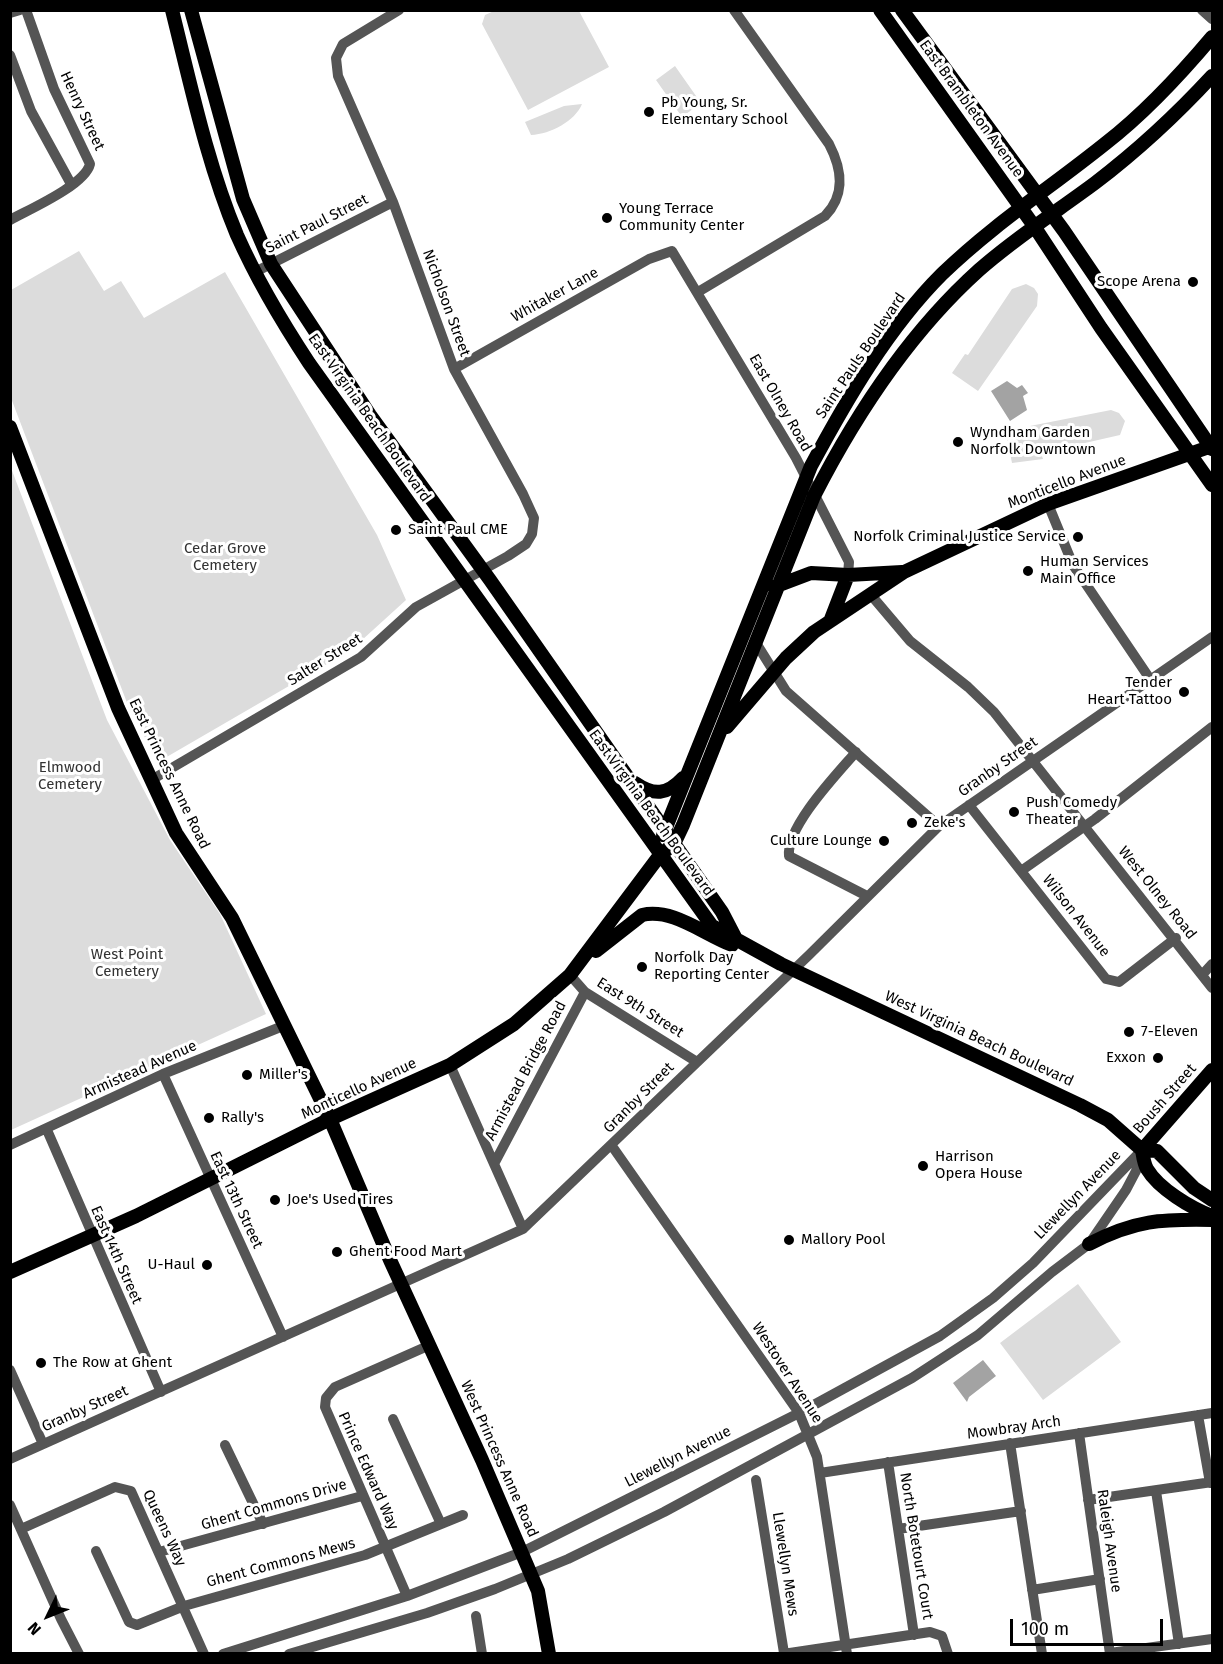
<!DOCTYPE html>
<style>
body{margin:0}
#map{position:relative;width:1223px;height:1664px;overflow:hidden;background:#fff;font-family:"Fira Sans",sans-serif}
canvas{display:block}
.frame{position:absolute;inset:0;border:12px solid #000;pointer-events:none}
.north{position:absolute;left:18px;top:1586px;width:60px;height:60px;-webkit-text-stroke:4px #fff;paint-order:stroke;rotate:227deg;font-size:16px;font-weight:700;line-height:24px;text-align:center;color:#000}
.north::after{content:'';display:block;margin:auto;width:21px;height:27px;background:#000;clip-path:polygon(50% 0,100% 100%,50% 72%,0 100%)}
.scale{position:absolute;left:1010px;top:1619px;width:153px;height:27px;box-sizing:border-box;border:3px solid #000;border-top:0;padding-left:8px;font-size:18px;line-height:21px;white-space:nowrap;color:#000;-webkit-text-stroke:4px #fff;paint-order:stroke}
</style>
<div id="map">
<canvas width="1223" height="1664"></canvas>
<div class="frame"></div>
<div class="north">N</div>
<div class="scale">100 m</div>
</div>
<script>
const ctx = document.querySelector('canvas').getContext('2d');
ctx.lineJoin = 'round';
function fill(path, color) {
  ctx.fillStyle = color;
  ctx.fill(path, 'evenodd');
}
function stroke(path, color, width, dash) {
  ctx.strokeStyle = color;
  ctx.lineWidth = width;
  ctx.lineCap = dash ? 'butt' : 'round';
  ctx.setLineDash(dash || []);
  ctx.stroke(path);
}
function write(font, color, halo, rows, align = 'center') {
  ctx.font = font + ' "Fira Sans",sans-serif';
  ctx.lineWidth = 6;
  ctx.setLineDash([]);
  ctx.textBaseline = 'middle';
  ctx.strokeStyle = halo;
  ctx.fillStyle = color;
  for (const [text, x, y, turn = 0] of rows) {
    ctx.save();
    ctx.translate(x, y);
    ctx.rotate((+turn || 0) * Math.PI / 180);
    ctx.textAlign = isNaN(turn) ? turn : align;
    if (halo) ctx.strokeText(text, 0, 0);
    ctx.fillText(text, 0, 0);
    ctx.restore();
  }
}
const green = new Path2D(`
 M494 11H579L609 67 528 110 482 24 485 15Z
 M675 66 701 103 682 117 656 80Z
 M582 104C575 121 551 134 531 135L525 122 564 106Z
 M79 251 104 291 121 281 144 318 225 272 377 535 406 600 351 650 158 762 129 708 11 398V290Z
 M1026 284 1034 288 1038 294 1037 306 978 391 952 373 965 354 968 355 1012 289Z
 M1111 410 1119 413 1125 421 1120 435 1041 453 1043 459 1012 463 1006 433 1025 430 1030 426Z
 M11 468 107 720 170 840 220 914 266 1014 11 1130Z
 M1078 1284 1121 1342 1043 1400 1000 1343Z`);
const water = new Path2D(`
 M1007 381 1017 388 1022 385 1028 393 1023 396 1027 410 1010 421 991 391Z
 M983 1360 996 1376 969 1397 967 1402 953 1383Z`);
const minor = new Path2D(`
 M1202 10 1212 19
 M10 13 20 10
 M10 55 31 111 71 184
 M10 220C30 209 85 185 90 164L54 89 26 10
 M255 272 393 202
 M698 292 825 216C846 194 842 169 829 144L734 10
 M454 369 649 259 672 251 796 458 849 562 848 575
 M1048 504 1073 565 1150 679
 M871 595 910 641 968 687 994 712 1212 988
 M756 643 786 691 939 826
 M856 752C837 774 786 827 789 856L867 896
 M153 779 361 657 416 607 508 556 526 544 532 534 534 518 523 494 454 369 393 202 338 76 336 58 343 44 399 10
 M969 805 1106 979 1119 982 1176 938
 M1021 871 1095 819 1212 727
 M570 975 585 992 697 1062
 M1202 975 1212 964
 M450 1065 523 1229
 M163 1074 283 1337
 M47 1130 161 1392
 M10 1145 163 1074 283 1026
 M612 1146 799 1413 817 1457 847 1654
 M494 1164 585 992
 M10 1370 43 1444
 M1198 1415 1210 1483
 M393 1419 441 1524
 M1079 1433 1110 1654
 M1010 1443 1042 1654
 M225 1445 263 1524
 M10 1459 523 1229 809 955 939 826 1212 637
 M888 1462 914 1635
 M820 1473 1212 1413
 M756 1480 784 1653
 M1156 1491 1179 1644
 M1088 1500 1212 1482
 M10 1505 61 1619 79 1654
 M21 1529 115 1487 131 1491 204 1654
 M898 1529 1021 1511
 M96 1551 129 1622 137 1625 184 1606 365 1555 463 1515
 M159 1552 362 1496
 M1032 1590 1100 1579
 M407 1596 325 1407 326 1398 335 1387 430 1345
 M476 1616 482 1654
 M1110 1653 1212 1639
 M223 1654 407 1596 522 1552 799 1413 940 1336 993 1298 1033 1263 1142 1150
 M289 1654 427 1613 495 1589 568 1559 664 1512 912 1378 978 1335 1052 1272 1089 1244 1126 1190 1136 1171 1141 1154
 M783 1654 930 1632 942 1636 948 1654`);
const major = new Path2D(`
 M172 10C191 86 207 163 237 235 257 280 282 322 309 363L712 926 781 964 1080 1105 1108 1120 1142 1150
 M191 10 243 199 271 264 370 415 490 580 722 912 736 939
 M880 10 1034 226 1101 328 1212 485
 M902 10 1064 231 1212 449
 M10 427 118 708 176 833 232 918 330 1119 390 1260 482 1460 538 1591 549 1654
 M774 587 811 573 848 575 902 572
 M831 619 848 575
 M727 727 786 658 814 632 904 572 1048 504 1212 446
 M635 783C654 796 667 795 683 778
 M663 835 811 466C847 399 888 328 942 274 995 223 1050 188 1106 143 1146 112 1180 75 1212 37
 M596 951 642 915C673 908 703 934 732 945
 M1142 1150 1212 1070
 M1142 1150C1143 1156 1144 1164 1147 1169 1159 1189 1191 1208 1212 1216
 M1142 1150 1157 1151 1194 1188 1212 1200
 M1089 1244C1135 1220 1161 1219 1212 1220
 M10 1272 136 1216 330 1119 450 1065 514 1024 570 975 660 855 674 844 683 825 814 496C857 412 909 333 979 270 1015 238 1056 212 1095 183 1137 151 1176 115 1212 76`);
const markers = [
 [649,112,6,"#000"],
 [607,218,6,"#000"],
 [1193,282,6,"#000"],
 [958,442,6,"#000"],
 [396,530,6,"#000"],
 [1078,537,6,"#000"],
 [1028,571,6,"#000"],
 [1184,692,6,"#000"],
 [1014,812,6,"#000"],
 [912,823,6,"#000"],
 [884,841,6,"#000"],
 [642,967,6,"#000"],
 [1129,1032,6,"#000"],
 [1158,1058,6,"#000"],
 [247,1075,6,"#000"],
 [209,1118,6,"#000"],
 [923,1166,6,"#000"],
 [275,1200,6,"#000"],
 [789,1240,6,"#000"],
 [337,1252,6,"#000"],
 [207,1265,6,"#000"],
 [41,1363,6,"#000"]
];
const poiNames = [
 ["Pb Young, Sr.",661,103],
 ["Elementary School",661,120],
 ["Young Terrace",619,209],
 ["Community Center",619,226],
 ["Scope Arena",1181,282,"right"],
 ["Wyndham Garden",970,433],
 ["Norfolk Downtown",970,450],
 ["Saint Paul CME",408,530],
 ["Norfolk Criminal Justice Service",1066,537,"right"],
 ["Human Services",1040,562],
 ["Main Office",1040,579],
 ["Tender",1172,683,"right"],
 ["Heart Tattoo",1172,700,"right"],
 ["Push Comedy",1026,803],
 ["Theater",1026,820],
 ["Zeke's",924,823],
 ["Culture Lounge",872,841,"right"],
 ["Norfolk Day",654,958],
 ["Reporting Center",654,975],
 ["7-Eleven",1141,1032],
 ["Exxon",1146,1058,"right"],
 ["Miller's",259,1075],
 ["Rally's",221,1118],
 ["Harrison",935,1157],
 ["Opera House",935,1174],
 ["Joe's Used Tires",287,1200],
 ["Mallory Pool",801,1240],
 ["Ghent Food Mart",349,1252],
 ["U-Haul",195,1265,"right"],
 ["The Row at Ghent",53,1363]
];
const streetNames = [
 ["East Brambleton Avenue",971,109,54],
 ["Henry Street",82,111,65],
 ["Saint Paul Street",317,224,-27],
 ["Whitaker Lane",555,295,-29],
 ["Nicholson Street",446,303,70],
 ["Saint Pauls Boulevard",861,356,-56],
 ["East Olney Road",780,403,60],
 ["East Virginia Beach Boulevard",369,418,55],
 ["Monticello Avenue",1067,482,-21],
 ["Salter Street",325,660,-32],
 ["Granby Street",998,767,-35],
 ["East Princess Anne Road",169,774,64],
 ["East Virginia Beach Boulevard",651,813,54],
 ["West Olney Road",1157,893,51],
 ["Wilson Avenue",1076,916,52],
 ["East 9th Street",640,1008,32],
 ["West Virginia Beach Boulevard",979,1039,25],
 ["Armistead Avenue",140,1070,-24],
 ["Armistead Bridge Road",526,1071,-62],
 ["Monticello Avenue",359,1089,-25],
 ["Granby Street",639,1098,-45],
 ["Boush Street",1165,1099,-49],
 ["Llewellyn Avenue",1078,1195,-46],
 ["East 13th Street",236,1200,65],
 ["East 14th Street",116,1255,66],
 ["Westover Avenue",787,1373,57],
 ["Granby Street",85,1409,-24],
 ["Mowbray Arch",1014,1428,-8],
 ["Llewellyn Avenue",678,1457,-27],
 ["West Princess Anne Road",499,1459,66],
 ["Prince Edward Way",368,1471,66],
 ["Ghent Commons Drive",274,1505,-16],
 ["Queens Way",164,1528,65],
 ["Raleigh Avenue",1109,1541,82],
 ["North Botetourt Court",916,1546,81],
 ["Ghent Commons Mews",281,1563,-15],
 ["Llewellyn Mews",785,1564,81]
];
const parkNames = [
 ["Cedar Grove",225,549],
 ["Cemetery",225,566],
 ["Elmwood",70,768],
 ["Cemetery",70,785],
 ["West Point",127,955],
 ["Cemetery",127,972]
];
fill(green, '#dcdcdc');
fill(water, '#a3a3a3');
stroke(minor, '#555', 10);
stroke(major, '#000', 14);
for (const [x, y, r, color] of markers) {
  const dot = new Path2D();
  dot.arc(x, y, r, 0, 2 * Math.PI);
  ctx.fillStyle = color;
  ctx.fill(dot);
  stroke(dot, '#fff', 2);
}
write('15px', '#000', '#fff', poiNames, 'left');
write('15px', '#000', '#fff', streetNames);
write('15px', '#333', '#fff', parkNames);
</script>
